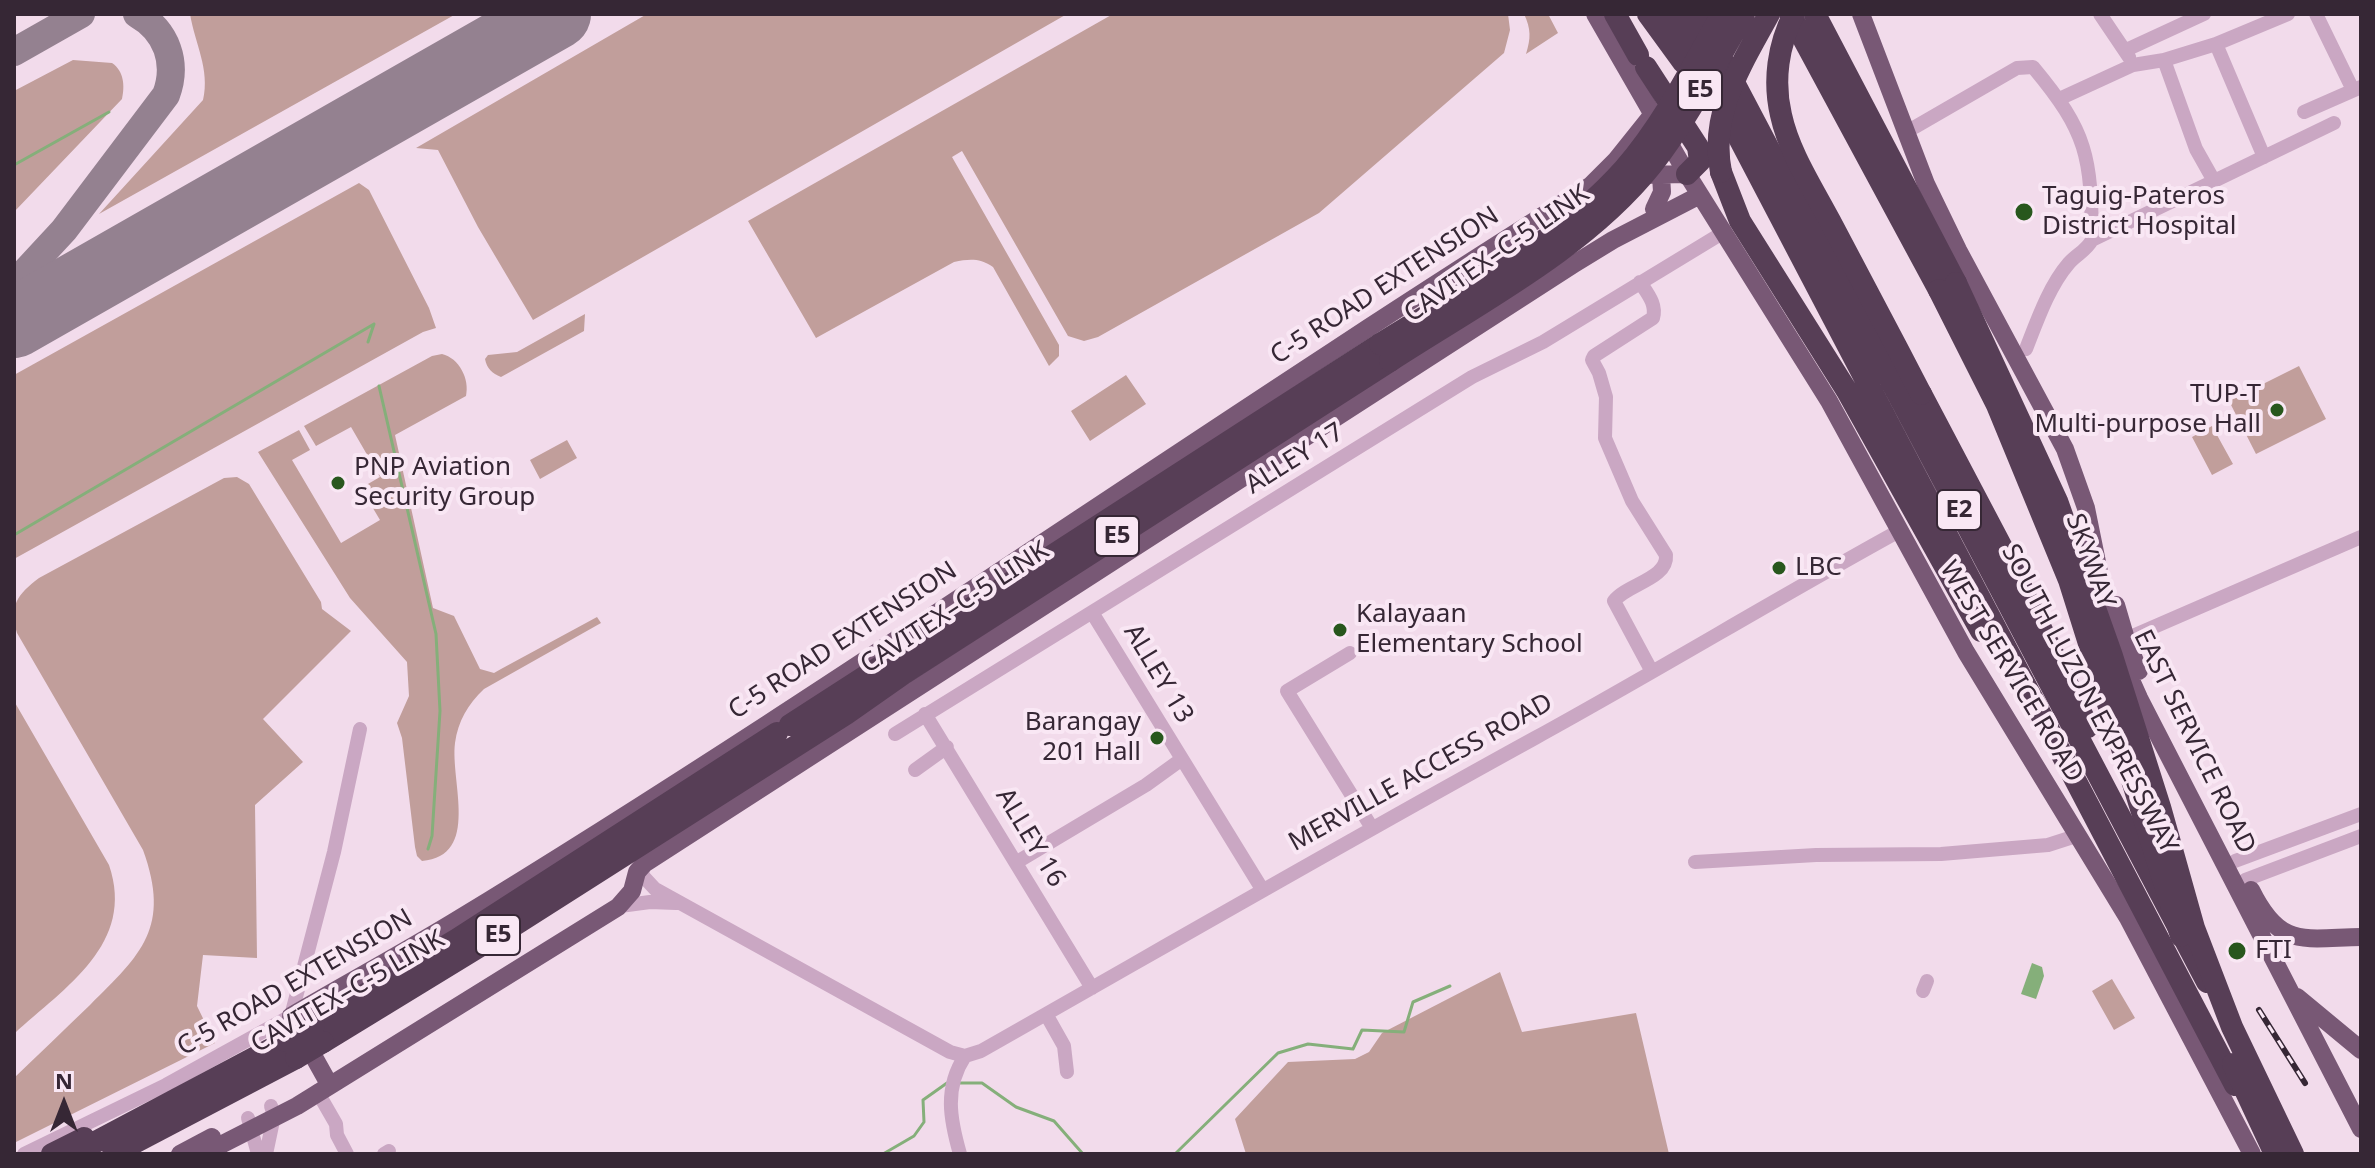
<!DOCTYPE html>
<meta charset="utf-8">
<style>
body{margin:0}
#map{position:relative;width:2375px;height:1168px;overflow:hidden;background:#f2dbeb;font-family:"Noto Sans",sans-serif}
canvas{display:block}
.frame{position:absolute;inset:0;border:16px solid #362735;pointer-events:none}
.north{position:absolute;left:24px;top:1064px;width:80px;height:80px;-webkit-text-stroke:6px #f9e7f4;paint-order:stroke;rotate:0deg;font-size:22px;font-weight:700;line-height:32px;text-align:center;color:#362735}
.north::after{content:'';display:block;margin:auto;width:28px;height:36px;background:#362735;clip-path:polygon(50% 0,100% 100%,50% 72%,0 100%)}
</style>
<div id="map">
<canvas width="2375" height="1168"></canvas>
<div class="frame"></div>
<div class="north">N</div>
</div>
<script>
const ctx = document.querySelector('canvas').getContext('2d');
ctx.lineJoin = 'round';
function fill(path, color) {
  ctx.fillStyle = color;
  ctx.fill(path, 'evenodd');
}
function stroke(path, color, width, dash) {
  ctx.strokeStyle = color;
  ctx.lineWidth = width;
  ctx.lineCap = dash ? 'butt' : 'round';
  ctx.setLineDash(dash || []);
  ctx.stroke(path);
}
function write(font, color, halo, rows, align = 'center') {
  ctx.font = font + ' "Noto Sans",sans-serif';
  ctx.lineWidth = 8;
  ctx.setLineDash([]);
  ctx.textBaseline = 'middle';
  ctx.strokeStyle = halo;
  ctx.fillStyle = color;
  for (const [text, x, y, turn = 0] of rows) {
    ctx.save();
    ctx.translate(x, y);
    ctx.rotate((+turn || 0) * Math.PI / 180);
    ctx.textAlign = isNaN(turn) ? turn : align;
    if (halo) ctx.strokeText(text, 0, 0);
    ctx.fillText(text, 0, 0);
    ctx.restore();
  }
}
const green = new Path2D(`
 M190 14H456L99 214 203 100C210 69 195 44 190 14Z
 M647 14H1067L533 320 478 227 438 150 416 148Z
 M1113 14H1508L1510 30 1504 53 1319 213 1098 337 1084 341 1068 336 962 151 952 157 1059 345V356L1049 366 993 267C979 258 970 259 954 262L816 338 748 221Z
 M1524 14H1548L1558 33 1526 54C1531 38 1531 29 1524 14Z
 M73 60 112 63C124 71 125 86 122 99L14 212V91Z
 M359 183 369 190 429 308 436 328 423 332 14 559V375Z
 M585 314 584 331 501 377C492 373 487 369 485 359L488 355 517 352Z
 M442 354C459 358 470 379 466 396L395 435 433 608 454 616 480 669 494 673 501 669 597 617 601 623 484 689C468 704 458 721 455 743 450 781 481 856 422 861L417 856 415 847 402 738 397 723 409 696 407 662 350 598 258 452 299 430 310 450 292 460 341 543 380 520 361 488 380 477 351 427 316 446 304 426 432 356Z
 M2299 366 2326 419 2256 454 2229 401Z
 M1126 375 1146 404 1090 441 1071 411Z
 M2212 426 2233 464 2212 475 2192 437Z
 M567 440 577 458 540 479 530 460Z
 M237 477 249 484 321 602 322 609 351 631 263 719 303 762 255 805 257 958 203 955 197 1006 215 1043 14 1143V1078C39 1054 64 1030 90 1005 142 954 171 927 143 850L17 633C9 605 17 595 39 578L224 478Z
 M14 701 109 865C136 944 65 987 14 1034Z
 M1500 972 1522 1032 1636 1013 1669 1154H1246L1235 1119 1288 1062 1355 1059 1369 1052 1382 1033Z
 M2112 979 2135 1018 2114 1030 2092 991Z`);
const water = new Path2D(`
 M2032 963 2042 967 2044 976 2036 999 2021 994Z`);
const stream = new Path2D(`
 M14 165 109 112
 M368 342 374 324
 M379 386 436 634 440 711 432 836 428 849
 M14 535 374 324
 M958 1083H982L1016 1107 1054 1121 1083 1154
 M883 1154 914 1136 924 1122 923 1100 947 1083
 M1175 1154 1278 1053 1308 1044 1353 1049 1362 1030 1404 1032 1413 1002 1450 986`);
const taxiway = new Path2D(`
 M541 22 549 14
 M14 52 81 14
 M14 284 64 230 166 95C178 63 167 31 137 14`);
const runway = new Path2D(`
 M14 323 556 14`);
const minor = new Path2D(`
 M2100 14 2129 57
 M2316 14 2353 90
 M2216 44 2264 157
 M2126 50 2204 14
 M2164 60 2196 149 2214 181
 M2059 99 2133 65 2164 60 2216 44 2288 14
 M2304 112 2361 87
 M1915 127 2017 68 2033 67C2088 133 2091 156 2092 240 2086 251 2077 254 2069 263 2049 286 2037 321 2026 349
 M2092 240 2334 123
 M1640 282C1647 293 1657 304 1653 318L1594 356 1592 360 1599 373 1606 397 1605 438 1632 501 1666 555C1668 579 1627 584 1614 601L1651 670
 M1093 614 1262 889
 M2126 639 2361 537
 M1350 653 1287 691 1372 828
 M925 714 1092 988
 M895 734 1472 377 1543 342 1724 232
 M915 770 947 747
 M2235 861 2361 814
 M1017 862 1146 785 1182 759
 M1695 862 1816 855 1941 854 2048 845 2079 835
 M644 864 642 875 655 889 950 1052 965 1056
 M2245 880 2361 836
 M620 906 650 902 676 903
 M1923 991 1927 981
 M1046 1014 1064 1046 1067 1072
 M965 1056 981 1051C1166 946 1349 840 1535 738 1657 671 1777 598 1899 531
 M317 1091 336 1124 337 1135 347 1154
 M248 1118 258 1154
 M24 1154 166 1085 291 1016 334 852 360 729
 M266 1154 274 1116 271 1106
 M384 1154 389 1151
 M960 1154C950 1119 944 1088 965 1056`);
const major = new Path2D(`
 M1595 14 1687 174 1829 401 1966 652 2128 918 2252 1154
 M1861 14 1926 184 1958 250 2065 449 2086 508 2110 626
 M1636 175 1687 174
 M1654 209 1662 192 1661 175
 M2116 605 2126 639 2139 671
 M2121 658 2139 698 2361 1129
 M2251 890C2280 949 2303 938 2361 937
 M2297 997 2361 1050
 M329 1084 291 1016C344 985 399 955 452 923 838 688 1207 426 1590 186L1616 160 1652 115
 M180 1154 212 1137
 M203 1154 297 1106 618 907 632 891 637 872 644 864 1574 264 1613 240 1700 195`);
const highway = new Path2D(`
 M1615 14 1638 55
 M1648 14 1683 62 1695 74
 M1674 14 2235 1085
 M1698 14 2207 982
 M1790 14 1939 290
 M1815 14 1956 283
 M1646 67 1698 147 1700 161 1687 174
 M1721 172 1740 221 1847 391 1981 631
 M1921 394 2009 561 2088 727
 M790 725 1380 344
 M314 1025 456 940 777 733
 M323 1042 516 924 846 714 903 674 1390 361
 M52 1154 84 1138
 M73 1154 286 1041
 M113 1154 296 1058`);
const rail = new Path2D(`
 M2259 1010 2305 1083`);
const highwayBridge = new Path2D(`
 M1794 14C1778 45 1773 81 1781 115 1789 152 1812 187 1830 221 1860 278 1891 336 1921 394
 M1721 172C1709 113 1742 64 1769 14
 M1956 283 2057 501 2112 656 2160 807 2194 928 2232 1027 2293 1154
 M1939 290 1997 405 2069 580 2181 936
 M1380 344C1463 292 1558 243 1624 169 1664 123 1692 67 1722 14
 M1390 361C1479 303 1585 249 1652 165 1688 119 1715 65 1744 14
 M286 1041 314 1025
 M296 1058 323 1042
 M2233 1064 2275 1154`);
const markers = [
 [2024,212,10,"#28571d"],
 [2277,410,8,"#28571d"],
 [338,483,8,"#28571d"],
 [1779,568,8,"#28571d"],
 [1340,630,8,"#28571d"],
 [1157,738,8,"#28571d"],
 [2237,951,10,"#28571d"]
];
const shields = [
 [1700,90,44],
 [1959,510,44],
 [1117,536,44],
 [498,935,44]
];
const shieldNames = [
 ["E5",1700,90],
 ["E2",1959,510],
 ["E5",1117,536],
 ["E5",498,935]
];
const poiNames = [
 ["Taguig-Pateros",2042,197],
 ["District Hospital",2042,227],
 ["TUP-T",2261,395,"right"],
 ["Multi-purpose Hall",2261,425,"right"],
 ["PNP Aviation",354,468],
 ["Security Group",354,498],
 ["LBC",1795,568],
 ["Kalayaan",1356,615],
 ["Elementary School",1356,645],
 ["Barangay",1141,723,"right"],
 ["201 Hall",1141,753,"right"],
 ["FTI",2255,951]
];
const streetNames = [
 ["CAVITEX–C-5 LINK",1497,254,-35],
 ["C-5 ROAD EXTENSION",1385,286,-33],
 ["ALLEY 17",1295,459,-32],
 ["SKYWAY",2090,561,70],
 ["CAVITEX–C-5 LINK",955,608,-33],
 ["C-5 ROAD EXTENSION",843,641,-33],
 ["WEST SERVICE ROAD",2011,672,59],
 ["ALLEY 13",1158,674,59],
 ["SOUTH LUZON EXPRESSWAY",2089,699,62],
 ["EAST SERVICE ROAD",2194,742,64],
 ["MERVILLE ACCESS ROAD",1421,773,-29],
 ["ALLEY 16",1030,838,59],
 ["C-5 ROAD EXTENSION",295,983,-30],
 ["CAVITEX–C-5 LINK",348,992,-30]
];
fill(green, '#c19e9b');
fill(water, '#85af7a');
stroke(stream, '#85af7a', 3);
stroke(taxiway, '#948190', 28);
stroke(runway, '#948190', 70);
stroke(minor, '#caa7c3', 14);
stroke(major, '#785875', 18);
stroke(highway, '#573e56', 22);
stroke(rail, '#362735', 6);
stroke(rail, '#f9e7f4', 3, [9]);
stroke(highwayBridge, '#573e56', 22);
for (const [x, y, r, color] of markers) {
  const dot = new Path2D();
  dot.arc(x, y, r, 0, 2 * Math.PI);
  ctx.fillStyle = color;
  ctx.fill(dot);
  stroke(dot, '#f9e7f4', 3);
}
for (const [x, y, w] of shields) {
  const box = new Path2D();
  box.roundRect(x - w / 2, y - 20, w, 40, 6);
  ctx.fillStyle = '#f9e7f4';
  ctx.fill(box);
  stroke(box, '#362735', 2);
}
write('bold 24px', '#362735', null, shieldNames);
write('26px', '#362735', '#f9e7f4', poiNames, 'left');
write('26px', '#362735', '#f9e7f4', streetNames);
</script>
